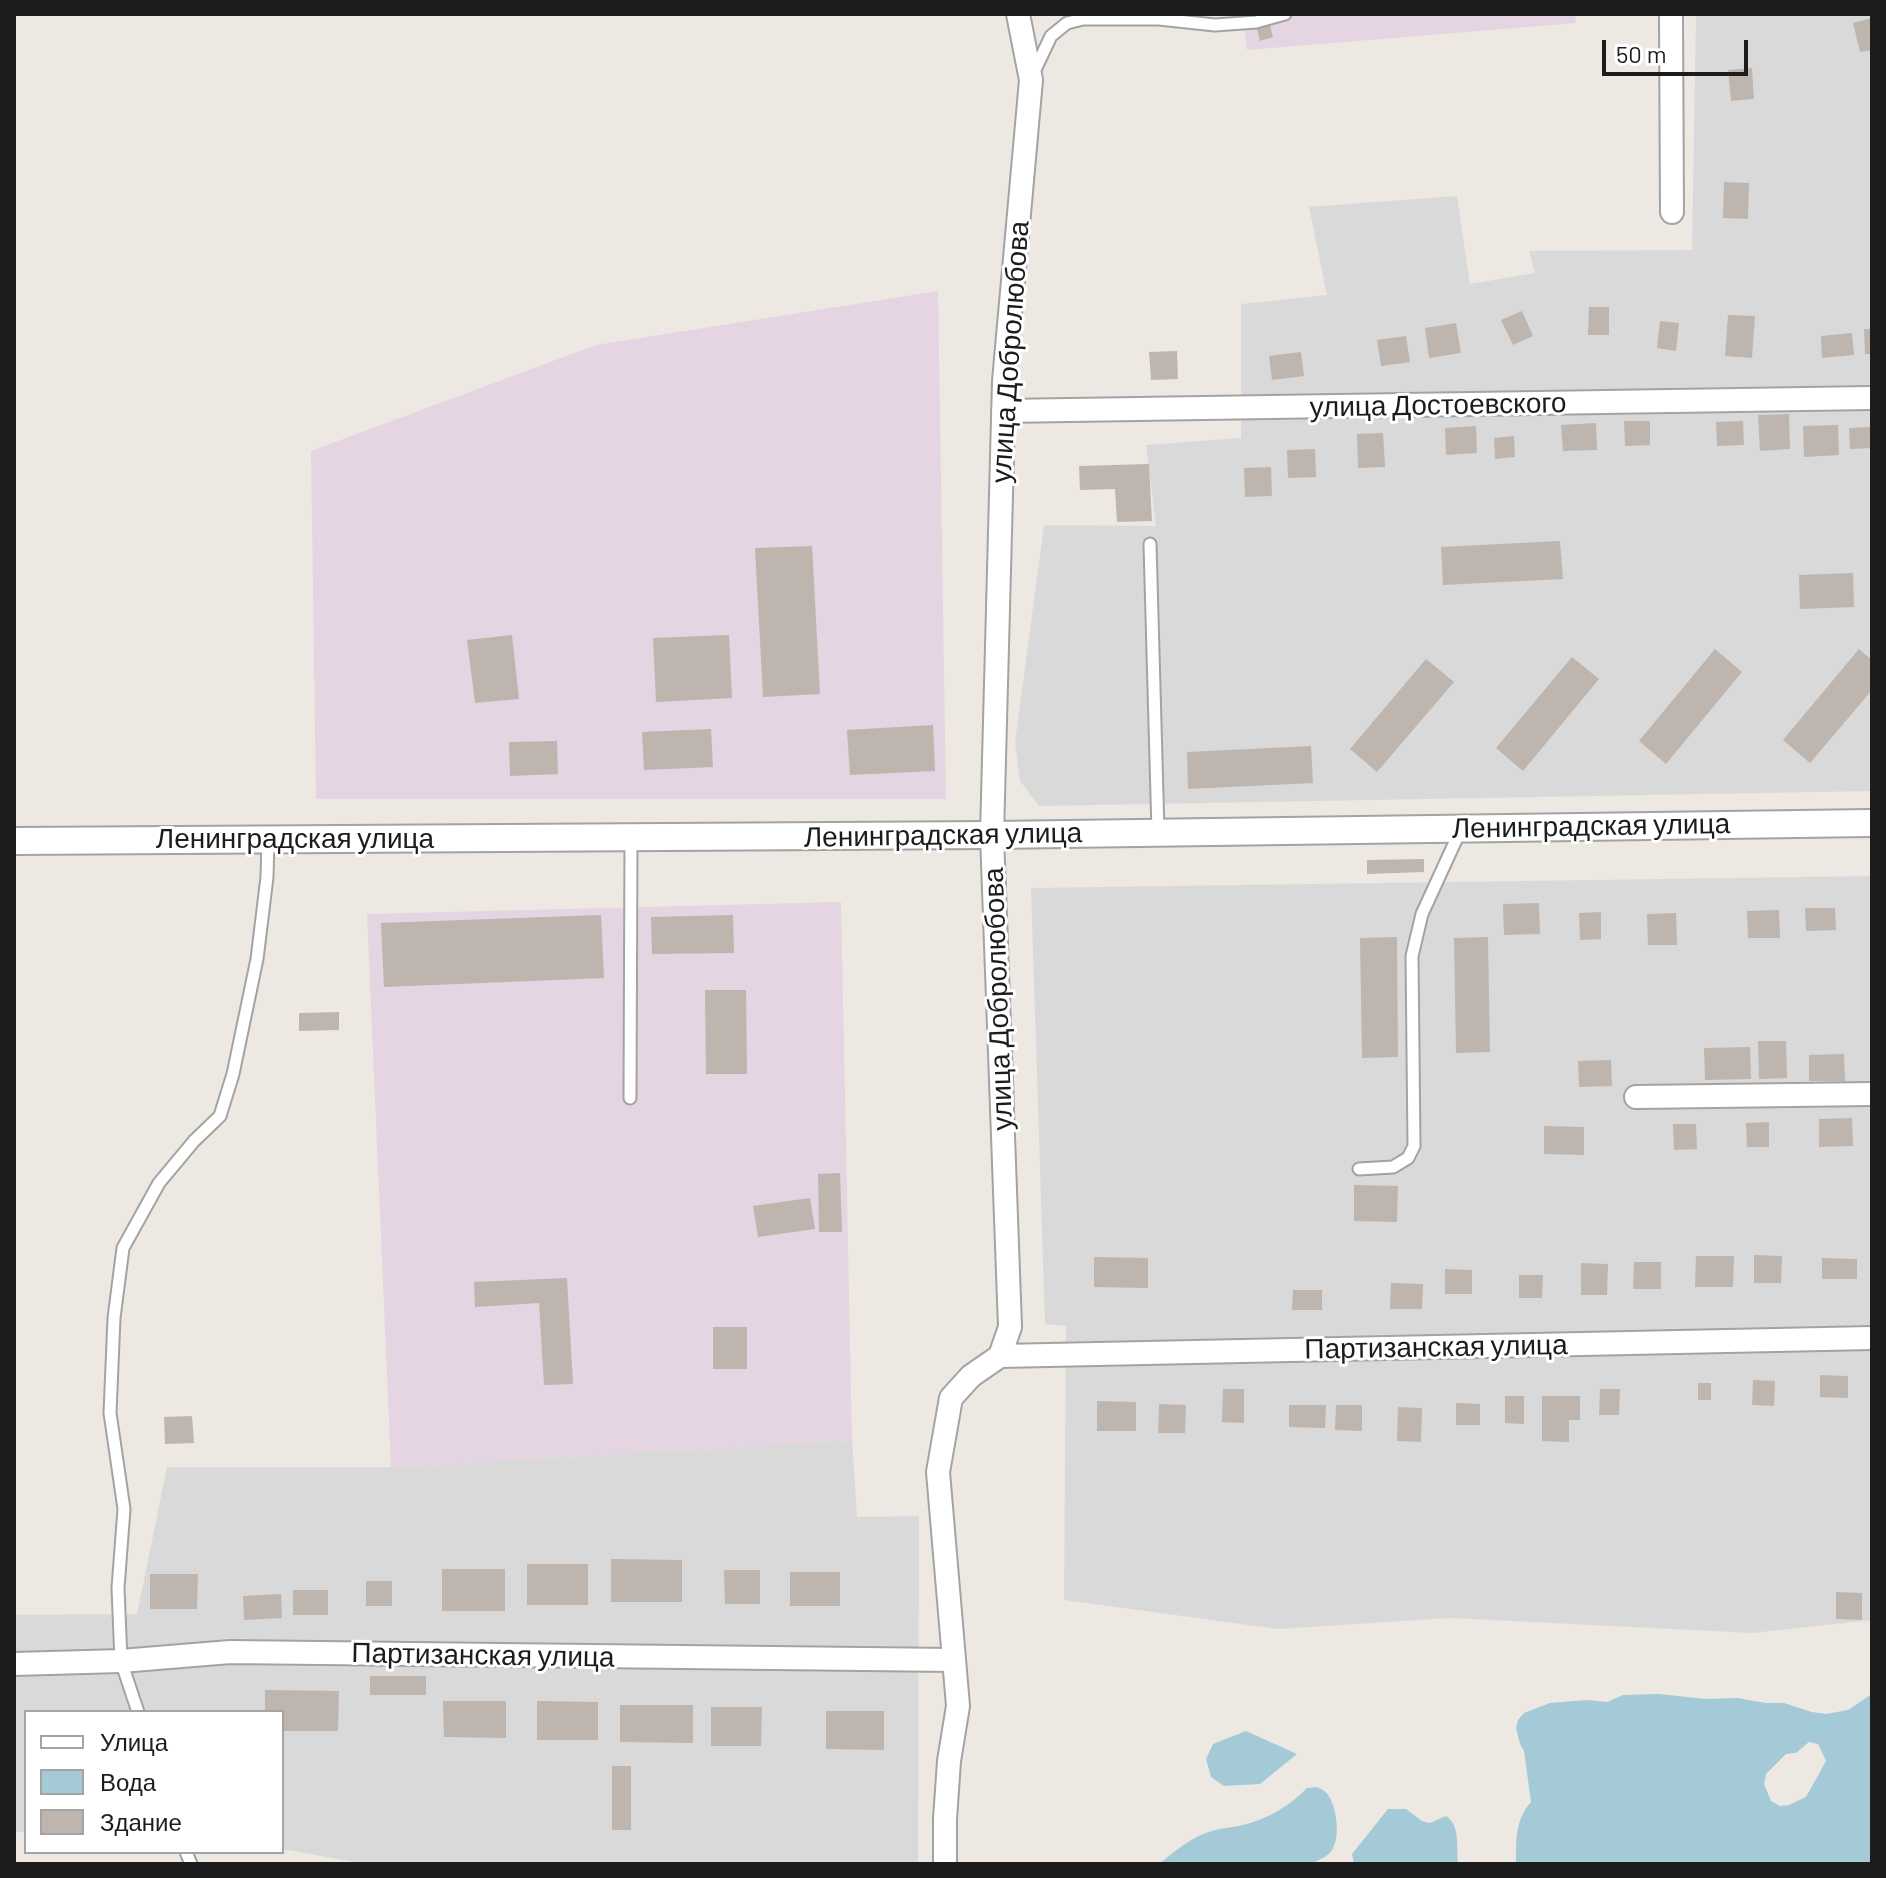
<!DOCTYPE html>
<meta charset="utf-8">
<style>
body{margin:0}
#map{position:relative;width:1886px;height:1878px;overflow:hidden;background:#ede9e2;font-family:Barlow,sans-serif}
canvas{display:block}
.frame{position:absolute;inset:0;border:16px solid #1c1c1c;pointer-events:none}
.legend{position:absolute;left:24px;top:1710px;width:260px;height:144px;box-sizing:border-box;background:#fff;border:2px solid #a4a4a4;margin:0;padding:10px 14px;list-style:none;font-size:24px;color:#1c1c1c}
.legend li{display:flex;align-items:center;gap:16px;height:40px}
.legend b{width:40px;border:2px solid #a4a4a4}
.scale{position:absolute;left:1602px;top:40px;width:146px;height:36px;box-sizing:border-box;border:4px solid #1c1c1c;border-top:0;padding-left:10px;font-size:24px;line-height:28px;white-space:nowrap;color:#1c1c1c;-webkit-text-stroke:6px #fff;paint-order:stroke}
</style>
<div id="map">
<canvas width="1886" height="1878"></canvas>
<div class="frame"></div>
<ul class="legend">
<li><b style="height:10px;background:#fff"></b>Улица</li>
<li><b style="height:22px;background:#a4cad8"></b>Вода</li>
<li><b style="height:22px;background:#bdb5ae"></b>Здание</li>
</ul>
<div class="scale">50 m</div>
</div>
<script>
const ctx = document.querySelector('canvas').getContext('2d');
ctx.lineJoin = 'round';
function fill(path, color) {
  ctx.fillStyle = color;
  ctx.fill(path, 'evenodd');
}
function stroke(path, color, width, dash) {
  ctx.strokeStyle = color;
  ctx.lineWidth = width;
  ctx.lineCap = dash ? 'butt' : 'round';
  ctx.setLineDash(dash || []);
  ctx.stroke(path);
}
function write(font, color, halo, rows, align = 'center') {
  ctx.font = font + ' Barlow,sans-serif';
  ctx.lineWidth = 6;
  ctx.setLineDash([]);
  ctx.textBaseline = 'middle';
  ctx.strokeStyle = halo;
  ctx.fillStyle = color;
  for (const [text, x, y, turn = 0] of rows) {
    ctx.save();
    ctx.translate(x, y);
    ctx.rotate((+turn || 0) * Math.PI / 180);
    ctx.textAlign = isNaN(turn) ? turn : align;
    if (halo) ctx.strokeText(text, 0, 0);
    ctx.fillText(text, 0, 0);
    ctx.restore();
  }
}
const residential = new Path2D(`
 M1696 14H1872V791L1039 806 1020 781 1015 742 1044 525 1156 526 1146 445 1241 438V304L1327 295 1309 207 1457 196 1470 284 1535 273 1529 251 1692 250Z
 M1872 876V1620L1752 1633 1451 1618 1278 1629 1064 1600 1066 1326 1045 1324 1031 888Z
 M852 1440 857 1517 919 1516 918 1864H365L282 1849V1712H26V1832H14V1615L137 1614 167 1467H391Z`);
const industrial = new Path2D(`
 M1243 14H1575L1576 23 1247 50Z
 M938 291 946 799H316L311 451 596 345Z
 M841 902 852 1440 391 1467 367 914Z`);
const water = new Path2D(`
 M1659 1694 1706 1699 1737 1698 1766 1703H1784L1812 1712 1826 1714 1848 1710 1872 1694V1864H1516C1516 1842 1515 1819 1531 1802L1524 1751 1520 1744 1516 1728 1518 1720 1524 1713 1550 1703 1587 1700 1607 1702 1623 1695ZM1809 1742 1818 1744 1826 1761 1806 1797 1789 1805 1780 1806 1771 1801 1764 1784 1766 1774 1786 1754 1796 1753Z
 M1246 1731 1297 1754 1260 1784 1224 1786 1211 1777 1206 1759 1213 1744Z
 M1317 1787C1324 1790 1328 1793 1331 1800 1337 1813 1340 1838 1332 1850 1328 1857 1318 1860 1311 1864H1159C1174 1852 1189 1839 1206 1833 1218 1828 1231 1828 1243 1825 1267 1819 1290 1806 1307 1788Z
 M1388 1809H1406L1422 1821 1430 1823 1446 1816C1461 1826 1456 1847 1458 1864H1354L1352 1854Z`);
const building = new Path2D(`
 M1872 18V50L1860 52 1853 23Z
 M1270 25 1273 37 1260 41 1257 29Z
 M1752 68 1754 99 1731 101 1728 70Z
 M1724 182 1749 183 1748 219 1723 218Z
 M1589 307H1609V335H1588Z
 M1522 311 1533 336 1513 345 1501 320Z
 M1728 315 1755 316 1752 358 1725 356Z
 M1660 321 1679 323 1676 351 1657 348Z
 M1456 323 1461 353 1429 358 1425 328Z
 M1864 329H1872V354H1865Z
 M1852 333 1854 355 1822 358 1821 336Z
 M1406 336 1410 362 1381 366 1377 340Z
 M1177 351 1178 379 1151 380 1149 352Z
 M1301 352 1304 376 1272 380 1269 356Z
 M1789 414 1790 449 1760 451 1758 415Z
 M1624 421H1650V445L1625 446Z
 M1743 421 1744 445 1717 446 1716 422Z
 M1596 423 1597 450 1563 451 1561 425Z
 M1838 425 1839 455 1804 457 1803 426Z
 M1476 426 1477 453 1446 455 1445 428Z
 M1872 427V448L1850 449 1849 428Z
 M1383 433 1385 467 1358 468 1357 434Z
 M1514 436 1515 457 1495 459 1494 438Z
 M1315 449 1316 477 1288 478 1287 450Z
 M1149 464 1152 521 1117 522 1115 489 1080 490 1079 466Z
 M1271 467 1272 496 1245 497 1244 468Z
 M1560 541 1563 579 1443 585 1441 547Z
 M812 546 820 694 763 697 755 548Z
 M1853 573 1854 607 1800 609 1799 575Z
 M512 635 519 699 475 703 467 640Z
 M729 635 732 698 656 702 653 638Z
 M1715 649 1742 672 1666 764 1639 741Z
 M1859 649 1872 660V690L1810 763 1783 740Z
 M1572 657 1599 679 1523 771 1496 748Z
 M1426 659 1454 682 1377 772 1350 749Z
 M933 725 935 771 850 775 847 730Z
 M711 729 713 767 644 770 642 732Z
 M557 741 558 774 510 776 509 742Z
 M1311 746 1313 783 1188 789 1187 752Z
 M1424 859V872L1367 874V860Z
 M1539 903 1540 934 1504 935 1503 904Z
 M1805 908H1835L1836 930 1806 931Z
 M1779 910 1780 938H1748L1747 911Z
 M1601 912V939L1580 940 1579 913Z
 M1676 913 1677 945H1648L1647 914Z
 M601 915 604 978 384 987 381 923Z
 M733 915 734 953 652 954 651 917Z
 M1397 937 1398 1057 1362 1058 1360 938Z
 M1488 937 1490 1052 1456 1053 1454 938Z
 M705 990H746L747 1074H706Z
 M339 1012V1030L299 1031V1013Z
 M1758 1041H1786L1787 1078 1759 1079Z
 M1750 1047 1751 1079 1705 1080 1704 1048Z
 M1844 1054 1845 1081H1809V1055Z
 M1611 1060 1612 1086 1579 1087 1578 1061Z
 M1852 1118 1853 1146 1819 1147V1119Z
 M1769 1122V1147H1747L1746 1123Z
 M1673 1124H1696L1697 1149 1674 1150Z
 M1544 1126 1584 1127V1155L1544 1154Z
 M840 1173 842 1232H819L818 1174Z
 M1354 1185 1398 1186 1397 1222 1354 1221Z
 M810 1198 815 1229 758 1237 753 1206Z
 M1754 1255 1782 1256 1781 1283H1754Z
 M1696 1256H1734L1733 1287H1695Z
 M1094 1257 1148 1258V1288L1094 1287Z
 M1822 1258 1857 1259V1279H1822Z
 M1634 1262H1661V1289H1633Z
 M1581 1263 1608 1264 1607 1295H1581Z
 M1445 1269 1472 1270V1294H1445Z
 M1519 1275H1543L1542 1298H1519Z
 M567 1278 573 1384 544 1385 539 1303 475 1307 474 1282Z
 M1391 1283 1423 1284 1422 1309H1390Z
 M1293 1290H1322V1310H1292Z
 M713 1327H747V1369H713Z
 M1820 1375 1848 1376V1398L1820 1397Z
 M1753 1380 1775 1381 1774 1406 1752 1405Z
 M1698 1383H1711V1400H1698Z
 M1223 1389H1244V1423L1222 1422Z
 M1600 1389H1620L1619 1415H1599Z
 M1505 1396H1524V1424L1505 1423Z
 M1542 1396H1580V1420H1569V1442L1542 1441Z
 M1097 1401 1136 1402V1431H1097Z
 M1456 1403 1480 1404V1425H1456Z
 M1159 1404 1186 1405 1185 1433H1158Z
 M1289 1405H1326L1325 1428 1289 1427Z
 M1336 1405H1362V1431L1335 1430Z
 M1398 1407 1422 1408 1421 1442 1397 1441Z
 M192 1416 194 1443 165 1444 164 1417Z
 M611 1559 682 1560V1602H611Z
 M527 1564H588V1605H527Z
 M442 1569H505V1611H442Z
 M724 1570H760V1604H725Z
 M790 1572H840V1606H790Z
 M150 1574H198L197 1609H150Z
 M366 1581H392V1606H366Z
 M293 1590H328V1615H293Z
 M1836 1592 1862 1593V1620L1836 1619Z
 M281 1594 282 1618 244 1620 243 1596Z
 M370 1676H426V1695H370Z
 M265 1690 339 1691 338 1731H282V1712H265Z
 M443 1701H506V1738L444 1737Z
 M537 1701 598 1702V1740H537Z
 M620 1705H693V1743L620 1742Z
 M711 1707H762L761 1746H711Z
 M826 1711H884V1750L826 1749Z
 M612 1766H631V1830H612Z`);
const service = new Path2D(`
 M1034 72 1051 36 1067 23 1083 19H1159L1215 25 1256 22 1285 14
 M1150 544 1158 832
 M630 1098 631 838
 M1359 1169 1393 1167 1408 1158 1414 1146 1412 956 1422 914 1461 829
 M138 1712 121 1661 118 1588 124 1509 110 1413 114 1318 123 1248 159 1183 194 1141 220 1116 233 1074 257 959 267 877 268 840
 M186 1852 191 1864`);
const minor = new Path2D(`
 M1671 14 1672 212
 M1003 411 1872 398
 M1636 1097 1872 1094
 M1000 1356 1872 1338
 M14 1664 121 1661 230 1652 953 1660
 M945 1864V1819L949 1761 958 1706 938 1472 951 1398 971 1376 1000 1356 1010 1327 992 835 1004 381 1031 80 1018 14`);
const tertiary = new Path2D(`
 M14 841 992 835 1872 823`);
const streetNames = [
 ["улица Добролюбова",1010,352,-86],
 ["улица Достоевского",1438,405,-1],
 ["Ленинградская улица",1591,826,-1],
 ["Ленинградская улица",943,835,-1],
 ["Ленинградская улица",295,839],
 ["улица Добролюбова",998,999,-92],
 ["Партизанская улица",1436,1347,-1],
 ["Партизанская улица",483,1655,1]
];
fill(residential, '#dad9d9');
fill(industrial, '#e5d4e1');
fill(water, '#a4cad8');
fill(building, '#bdb5ae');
stroke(service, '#a3a3a3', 15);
stroke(minor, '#a3a3a3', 26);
stroke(tertiary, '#a3a3a3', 30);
stroke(service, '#fff', 11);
stroke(minor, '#fff', 22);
stroke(tertiary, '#fff', 26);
write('28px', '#1c1c1c', '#fff', streetNames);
</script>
